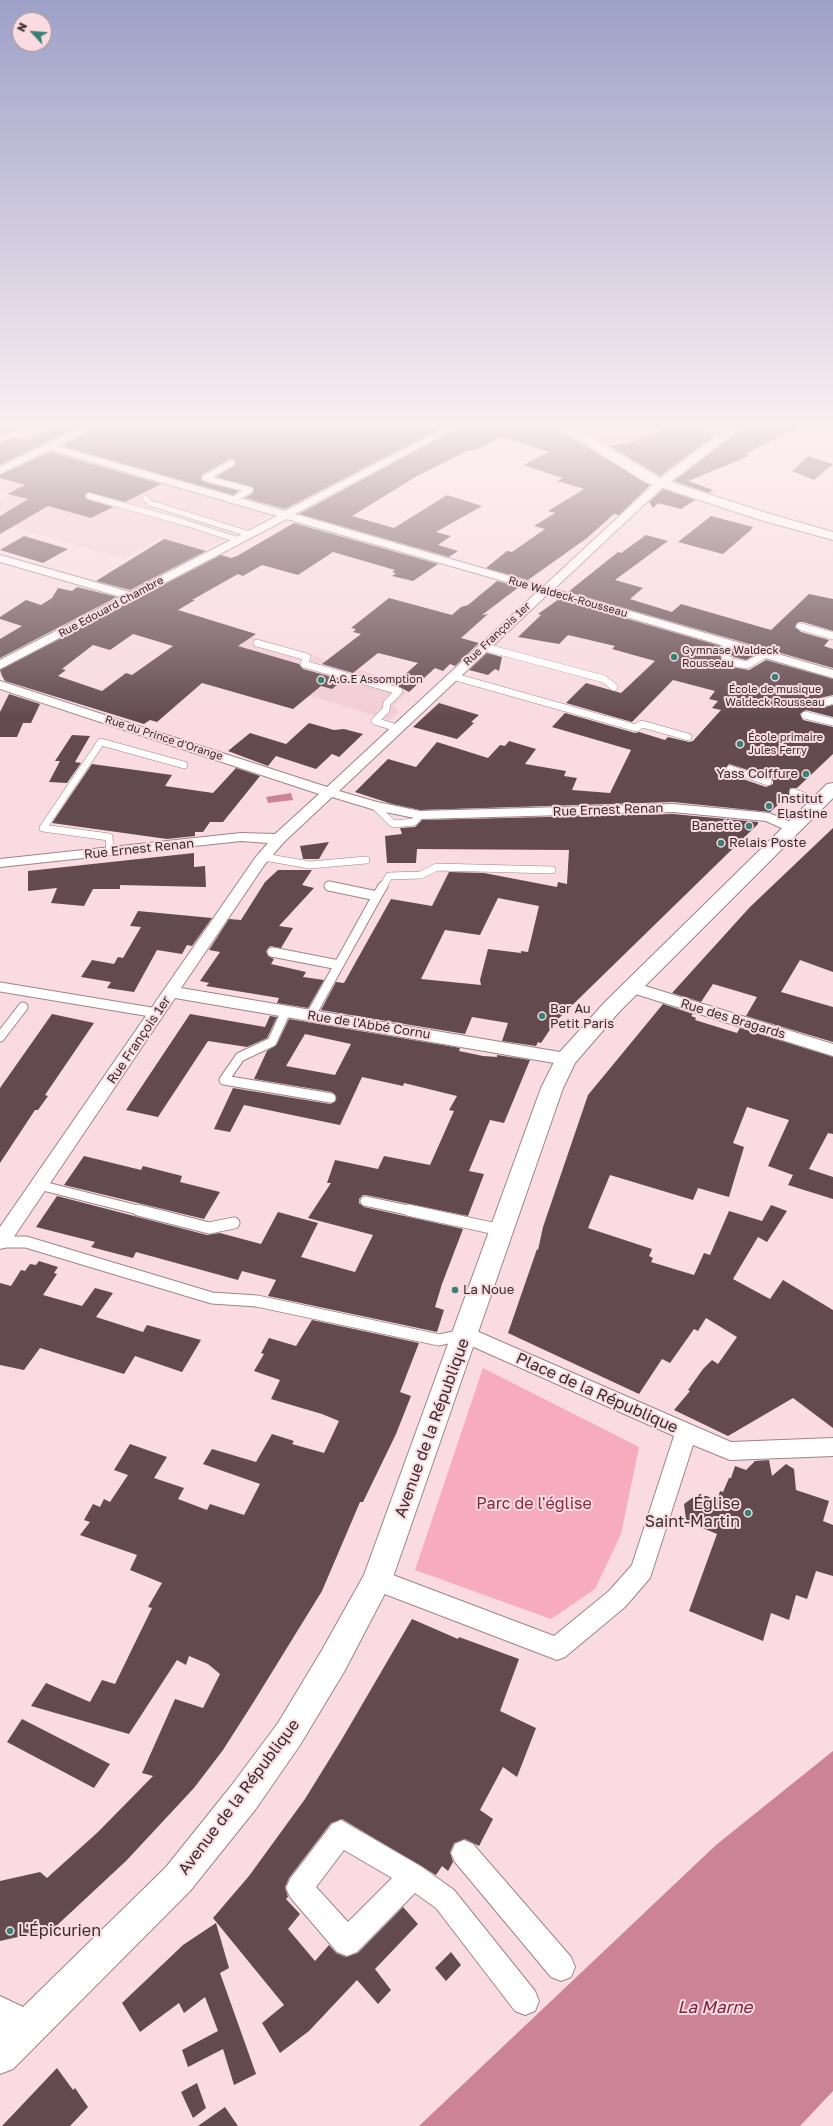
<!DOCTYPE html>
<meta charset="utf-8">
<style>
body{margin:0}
#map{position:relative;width:833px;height:2126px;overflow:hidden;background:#f9dbe1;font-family:"Golos Text",sans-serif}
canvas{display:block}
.north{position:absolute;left:12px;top:12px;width:40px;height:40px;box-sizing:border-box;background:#f9dbe1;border:1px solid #ab9599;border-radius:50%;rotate:296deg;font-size:11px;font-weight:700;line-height:16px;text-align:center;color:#372c2e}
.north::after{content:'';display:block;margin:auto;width:14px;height:18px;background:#3a8077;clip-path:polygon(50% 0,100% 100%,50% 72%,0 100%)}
</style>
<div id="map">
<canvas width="833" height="2126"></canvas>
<div class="north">N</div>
</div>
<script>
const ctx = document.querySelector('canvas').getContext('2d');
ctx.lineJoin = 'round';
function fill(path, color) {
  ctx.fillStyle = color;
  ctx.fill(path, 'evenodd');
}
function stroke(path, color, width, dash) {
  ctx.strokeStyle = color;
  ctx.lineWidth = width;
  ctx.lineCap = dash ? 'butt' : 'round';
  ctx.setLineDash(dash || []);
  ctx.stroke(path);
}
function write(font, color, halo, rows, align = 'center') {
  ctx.font = font + ' "Golos Text",sans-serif';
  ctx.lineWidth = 4;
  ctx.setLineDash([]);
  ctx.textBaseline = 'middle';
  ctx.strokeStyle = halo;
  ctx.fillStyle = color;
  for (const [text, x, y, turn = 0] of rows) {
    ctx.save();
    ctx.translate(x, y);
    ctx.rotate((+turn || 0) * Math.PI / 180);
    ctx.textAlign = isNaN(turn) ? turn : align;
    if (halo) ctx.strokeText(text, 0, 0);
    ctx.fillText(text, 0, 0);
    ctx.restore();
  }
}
const built = new Path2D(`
 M113 421H414L254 508 274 514 204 550 159 538 125 559 1 524 15 515 0 511V500L12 493 0 489V478Z
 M245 634 383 677 391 687 408 692 394 705 399 712 389 720 292 690 223 649Z`);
const green = new Path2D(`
 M567 421H674L661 427 699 444 654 436 608 444Z
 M483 1368 639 1447 621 1534 595 1589 551 1619 415 1570Z`);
const water = new Path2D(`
 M0 421H38L0 439Z
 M291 793 293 800 268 803 266 797Z
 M833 1751V2091L800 2126H419L716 1845Z`);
const building = new Path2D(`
 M67 421H91L0 465V443L14 437 25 440Z
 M107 421H455L285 509 245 498 253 493V487L216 477 235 465 234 459H230L203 474 201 478 204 482 239 491 233 495 62 446Z
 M471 421H538L550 425 650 485 619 515 614 514 587 538 528 580 486 568 507 551 512 552 545 529 534 526 555 513 548 511 584 489 557 481 563 478 523 465 549 452 502 437 472 451 469 450 417 476 352 516 394 528 447 495 482 506 436 532 451 536 438 545 458 551 449 557 299 514Z
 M763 421H810L745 454 749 456 688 481 713 490 709 493 674 481 738 432Z
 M681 423 715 435 660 476 609 446 632 442Z
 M50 452 161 484 125 502 88 492 85 495 86 499 113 507 91 518 48 506 0 534V516L28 499 7 494 25 485 0 478V475Z
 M808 456 833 464 814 480 792 471Z
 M663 489 695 500 681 509 658 503 653 508 649 502Z
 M711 516 753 527 751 529H752L723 554 678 542Z
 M294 523 438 564 413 581 392 576 396 573 392 572 395 570 333 552 298 575 262 565 243 576 238 574 192 600H195L178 610 256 634 238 646 299 664 303 669 343 680 332 689 321 686 293 709 202 683 157 722 150 720 144 724 5 681 2 676 0 670 221 555 231 558 237 556ZM133 634 173 646 132 675 126 673 102 691 58 676 66 670 62 669 93 645 110 650Z
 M646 535 668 541 615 580 643 588 630 599 672 612 681 604 771 630 809 594 833 599V631L803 622H798L795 627 801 632 829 640 824 646 833 649V668L568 592 618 552 621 553Z
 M24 536 68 549 43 563 0 550Z
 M164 539 206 551 130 590 96 581Z
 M497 581 519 587 482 615 488 614 461 638 479 643 455 666 450 664 443 671 435 668 409 692 394 684 418 663 378 653 353 673 322 664 361 634 353 632 356 629 351 628 389 598 452 615 461 607 468 605Z
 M77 587 117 597 0 658V639L22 626 0 619V617L26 600 41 605 52 598 58 588 72 591Z
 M559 599 720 646 721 660 731 667 749 670 766 660 833 679V695L820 698 817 702 821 708 833 705V717L806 710 800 714 803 720 833 727V754L797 788H790L789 795 770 812 673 802 420 810 392 804 355 792 388 759 416 767 437 742 488 758 500 745 505 746 509 741 536 749 525 764 566 771 564 776 577 778 572 790 610 793 631 750 552 727 565 713 635 733 639 732 665 740 668 737 689 742 693 741 721 710 712 708 718 701 709 699 715 691 673 680 632 722 566 703 586 683 621 693 655 661 612 649 615 646 568 635 559 644 518 637 541 615 538 614ZM729 764 770 777 773 781V784L766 787 728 774 725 770Z
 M730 649 753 656 746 660 734 657 730 654Z
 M487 653 502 657 499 671 495 669 488 675 469 670Z
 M9 694 40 704 31 723H23L17 737H0V712Z
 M439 703 479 715 471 722 474 723 457 739 413 727Z
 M309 723 334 730 344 729 363 734 339 757 332 754 316 769 276 756 268 766 228 751 250 733 286 744 284 746Z
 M72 735 90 736 75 762 69 761 81 763 67 783 49 782 60 761H55Z
 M92 764 172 775 165 786 213 793 236 768 260 776 223 822H210L203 832H195V836L167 839 52 823Z
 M673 814 758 822V824L555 1022 541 1043 538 1042 536 1046 502 1041 508 1023 472 1017 465 1034 321 1010 336 982 344 983 391 899 432 906 449 872 484 873 557 887 558 882 567 884 569 850 417 849 416 863H387L385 836 402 834 400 828 415 827 422 820ZM498 898 539 906 528 952 521 951V953L488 949 480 980 481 985 421 979 445 930 480 935Z
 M833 828V972L800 960 781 992 833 1007V1042L746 1016 757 997 713 984 701 1002 672 993 750 907Z
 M329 842 319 859H303L300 846Z
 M194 853V867L205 866 206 887 120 885V889H93L84 906 51 903 57 888 28 891V871Z
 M278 870H312L302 885 314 888 279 926 293 928 281 948 270 946 266 951 268 956 274 959 271 964 306 972 303 977 324 980 308 1008 277 1003 279 998 206 986 209 983 200 981 220 952 209 950 229 919 241 920 265 882Z
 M138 911 212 918 192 946 187 945 182 954 157 950 134 992 107 988 111 982 81 977 92 960 114 964 118 957 123 958 141 927 130 926Z
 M663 1004 693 1014 691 1016 696 1018 695 1020 737 1033 740 1028 833 1057V1134L828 1133 809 1169 833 1177V1199L788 1185 793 1175 768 1166 789 1120 747 1107 733 1143 744 1147 729 1197 698 1188 693 1200 610 1175 588 1228 652 1249 649 1256 653 1258 651 1262 694 1275 704 1253 710 1255 729 1211 762 1221 771 1205 787 1211 767 1242 758 1237 733 1279 770 1299 783 1280 833 1310V1428L793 1398 728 1436 674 1410 690 1391 688 1390 703 1369 712 1360 718 1364 737 1337 706 1318 698 1331 694 1329 670 1363 662 1359 639 1394 508 1333 537 1249 538 1250 543 1227 588 1095Z
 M52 1014 94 1023 45 1095 48 1096 38 1110H35L0 1163V1088Z
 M190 1014 265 1027 270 1016 277 1017 267 1038 247 1047 208 1041 158 1117 126 1110Z
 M289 1019 460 1048 459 1051 483 1056 497 1057V1055L530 1060 504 1123 490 1120 469 1171 484 1174 468 1216 366 1195H363L359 1199V1203L364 1207 463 1229 442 1284 435 1307 444 1310 437 1332 268 1296 276 1280 242 1271 238 1280 136 1252 133 1258 91 1247 95 1242 36 1227 57 1196 207 1235 220 1233 261 1244 278 1212 318 1223 301 1257 355 1272 373 1235 308 1218 331 1183H327L335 1160 378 1169 384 1156 430 1165 454 1111 449 1110 457 1096 404 1083 403 1086 362 1077 340 1125 244 1105 230 1132 214 1129 233 1088 330 1104 336 1101V1096L332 1092 254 1079 267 1051 277 1044ZM305 1034 351 1044 335 1075 286 1066Z
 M84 1156 141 1170 143 1166 182 1176 180 1182 220 1192 204 1219 64 1185Z
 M39 1261 58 1267 54 1273 57 1274 43 1295 82 1306 95 1288 113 1293 96 1317 143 1332 147 1325 201 1340 182 1372 135 1356 124 1374 40 1348 24 1370 0 1365V1283L11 1286 21 1270 25 1271 30 1264 36 1265Z
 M312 1320 419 1343 400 1392 411 1396 396 1434 363 1502H360L322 1591 253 1703 223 1750 194 1788 126 1861 53 1929 0 1941V1881L40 1872 47 1878 98 1832 153 1776 142 1773 175 1699 203 1708 220 1674 208 1664 189 1656 186 1665 177 1660 129 1734 31 1706 46 1683 90 1702 102 1680 115 1684 152 1608 148 1607 162 1583 130 1570 137 1555 80 1535 90 1522 84 1520 93 1504 100 1507 104 1499 110 1502 128 1475 114 1470 130 1444 167 1457 154 1478 184 1488 178 1499 207 1510 210 1504 244 1515 260 1484 203 1464 212 1449 256 1462 272 1434 294 1441 292 1444 324 1453 339 1421 322 1414 271 1399 280 1380 254 1371 264 1354 261 1353 269 1338 296 1346Z
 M769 1460 772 1476 786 1464 794 1469 796 1490 829 1501 823 1521 833 1525V1576L816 1571 807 1599 796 1595 789 1620 771 1613 763 1641 689 1611 717 1534 693 1524 686 1519 684 1504 695 1496H707L717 1501 720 1491 723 1492 729 1478H731L735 1466 746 1470 755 1461Z
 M412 1619 458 1639 459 1637 519 1659 500 1711 536 1728 517 1777 503 1767 480 1810 493 1819 479 1846 465 1839 454 1843 450 1852 453 1862 448 1871 442 1866 436 1875 342 1819 331 1823 289 1878 285 1887 288 1897 286 1899 300 1914 288 1929 315 1961 329 1945 336 1953 346 1957 358 1953 403 1907 418 1924 375 1969 391 1990 378 2004 357 1980 309 2031 280 2053 262 2023 284 2005 213 1918 249 1876 305 1799 342 1739Z
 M22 1719 110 1764 94 1788 7 1742Z
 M216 1923 229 1968 220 1973 256 2074 234 2085 223 2049 188 2067 182 2050 218 2031 205 1997 184 2013 179 2003 140 2032 122 2003 183 1945Z
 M451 1952 461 1965 446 1981 435 1968Z
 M57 2068 73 2090 75 2088 88 2107 70 2126H2Z
 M197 2083 206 2108 193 2118 181 2092Z
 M225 2107 238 2126H198Z`);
const serviceFar3 = new Path2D(`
 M232 463 205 478 250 490 232 500
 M89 496 186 523 238 540
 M145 498 150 503 249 534
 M799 626 806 628`);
const serviceFar2 = new Path2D(`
 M802 627 833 636
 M257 643 307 657 304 664 399 691 387 703 386 710 375 721 397 728
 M725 643V657L732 662 747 665 764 655
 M484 647 604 679 614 687
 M452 676 636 728 642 724 688 737
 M822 703 833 700
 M805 715 833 722
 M730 769 768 782
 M793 792 820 802
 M375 806 393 824 414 822 420 815
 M110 852 109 837 43 828 101 742 184 765
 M264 857 310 865 366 860
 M329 886 333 887
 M383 887 389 876 421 875 437 867 552 870`);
const serviceFar1 = new Path2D(`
 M377 896 383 886
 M272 952 339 965
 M0 987 157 1013
 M286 1011 272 1042 240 1057 224 1080 331 1098
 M311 1015 377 896 329 886
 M0 1037 23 1007
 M39 1185 142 1211
 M365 1201 412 1211`);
const service = new Path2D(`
 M138 1210 209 1228 234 1223
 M408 1210 501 1230
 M0 1242H26L212 1298 257 1301 439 1340 462 1335`);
const minor = new Path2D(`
 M94 421H106L58 446 285 511 458 421H470L295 514 544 586 657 481H665L666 483 665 485 554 589 833 670V678L548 594 339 791 377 802 420 811 673 804 769 813 798 825 800 828 798 831H788L766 821 673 812 420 819 375 810 332 797 284 842 265 864 181 988 566 1053 572 1055 574 1059 572 1063 566 1065 175 998 7 1247 0 1249V1227L255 858 268 843 241 841 0 867V859L241 833 275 834 319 794 0 689V681L327 787 538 591 287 519 0 669V660L121 597 0 562V555L130 592 277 516 50 450 0 474V467Z
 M632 982 833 1044V1056L626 991 624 987 626 983Z
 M465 1326 731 1442 833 1438V1456L730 1460 693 1445 650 1578 625 1607 565 1657 557 1660 369 1588 365 1580 369 1572 377 1569 554 1636 609 1591 632 1565 674 1436 458 1340 455 1334 458 1328Z
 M341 1820 422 1867 454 1890 535 1991 539 2001 535 2011 525 2015 515 2011 436 1908 415 1893 357 1952 347 1956 337 1952 290 1897 286 1888 290 1879 332 1824ZM344 1850 392 1878 348 1922 316 1887Z
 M464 1840 473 1844 571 1957 575 1967 571 1977 561 1981 551 1977 455 1862 451 1853 455 1844Z`);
const secondary = new Path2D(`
 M548 421H563L660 478 736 421H750L671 482 767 513 833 532V540L757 519 645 482Z
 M833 783V798L619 1012 575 1063 563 1088 392 1580 344 1672 300 1745 255 1810 190 1891 13 2069 0 2074V1996L23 2007 166 1867 231 1786 278 1723 322 1650 364 1575 541 1088 558 1054 605 1002 827 784Z`);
const markers = [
 [674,657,4,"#3a8077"],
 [775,677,4,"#3a8077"],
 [321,680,4,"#3a8077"],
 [740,744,4,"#3a8077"],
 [806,774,4,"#3a8077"],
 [769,806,4,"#3a8077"],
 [749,826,4,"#3a8077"],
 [721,843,4,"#3a8077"],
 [542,1016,4,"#3a8077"],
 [455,1290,4,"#3a8077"],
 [748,1513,4,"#3a8077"],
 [10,1931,4,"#3a8077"]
];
const farStreetnames = [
 ["Rue Waldeck-Rousseau",568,597,16],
 ["Rue Edouard Chambre",111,607,-28],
 ["Rue François 1er",497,634,-43],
 ["Rue du Prince d'Orange",164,738,18]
];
const farPoinames = [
 ["Gymnase Waldeck",682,651],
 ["Rousseau",682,664],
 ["A.G.E Assomption",329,680],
 ["École de musique",775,690,"center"],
 ["Waldeck Rousseau",775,703,"center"],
 ["École primaire",748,738],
 ["Jules Ferry",748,751]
];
const poiNames = [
 ["Yass Coiffure",798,774,"right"],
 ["Institut",777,799],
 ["Elastine",777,814],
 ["Banette",741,826,"right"],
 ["Relais Poste",729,843],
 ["Bar Au",550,1009],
 ["Petit Paris",550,1024],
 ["La Noue",463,1290]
];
const streetNames = [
 ["Rue Ernest Renan",608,810,-2],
 ["Rue Ernest Renan",139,849,-6],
 ["Rue des Bragards",733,1019,17],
 ["Rue de l'Abbé Cornu",369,1025,9],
 ["Rue François 1er",139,1040,-56]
];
const nearStreetnames = [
 ["Place de la République",597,1393,24],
 ["Avenue de la République",432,1428,-70],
 ["Avenue de la République",239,1797,-53]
];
const nearParknames = [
 ["Parc de l'église",534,1504]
];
const nearPoinames = [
 ["Église",740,1504],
 ["Saint-Martin",740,1522],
 ["L'Épicurien",18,1931,"left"]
];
const nearWaternames = [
 ["La Marne",715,2008]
];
fill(built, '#f2cdd4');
fill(green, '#f6acbc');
fill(water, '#cc8495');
fill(building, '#624a4f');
stroke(serviceFar3, '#9e8489', 7);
stroke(serviceFar2, '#9e8489', 8);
stroke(serviceFar1, '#9e8489', 11);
stroke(service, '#9e8489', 13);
stroke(minor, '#9e8489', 2);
stroke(secondary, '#9e8489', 2);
stroke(serviceFar3, '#fff', 5.5);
stroke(serviceFar2, '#fff', 7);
stroke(serviceFar1, '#fff', 9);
stroke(service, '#fff', 11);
fill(minor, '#fff');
fill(secondary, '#fff');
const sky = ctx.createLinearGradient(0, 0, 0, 719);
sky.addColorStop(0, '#9da1c7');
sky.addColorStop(0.59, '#fceff2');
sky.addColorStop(1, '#fceff200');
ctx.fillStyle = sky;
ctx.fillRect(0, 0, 833, 719);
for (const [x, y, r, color] of markers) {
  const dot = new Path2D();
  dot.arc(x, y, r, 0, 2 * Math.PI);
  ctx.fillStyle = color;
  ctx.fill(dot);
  stroke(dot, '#f9dbe1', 1.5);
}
write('11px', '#372c2e', '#f9dbe1', farStreetnames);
write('11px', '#372c2e', '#f9dbe1', farPoinames, 'left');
write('13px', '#372c2e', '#f9dbe1', poiNames, 'left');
write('13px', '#372c2e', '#f9dbe1', streetNames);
write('16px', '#372c2e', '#f9dbe1', nearStreetnames);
write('16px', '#812a46', '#f9dbe1', nearParknames);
write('16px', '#372c2e', '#f9dbe1', nearPoinames, 'right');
write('italic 17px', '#7a2440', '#f9dbe1', nearWaternames);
</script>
